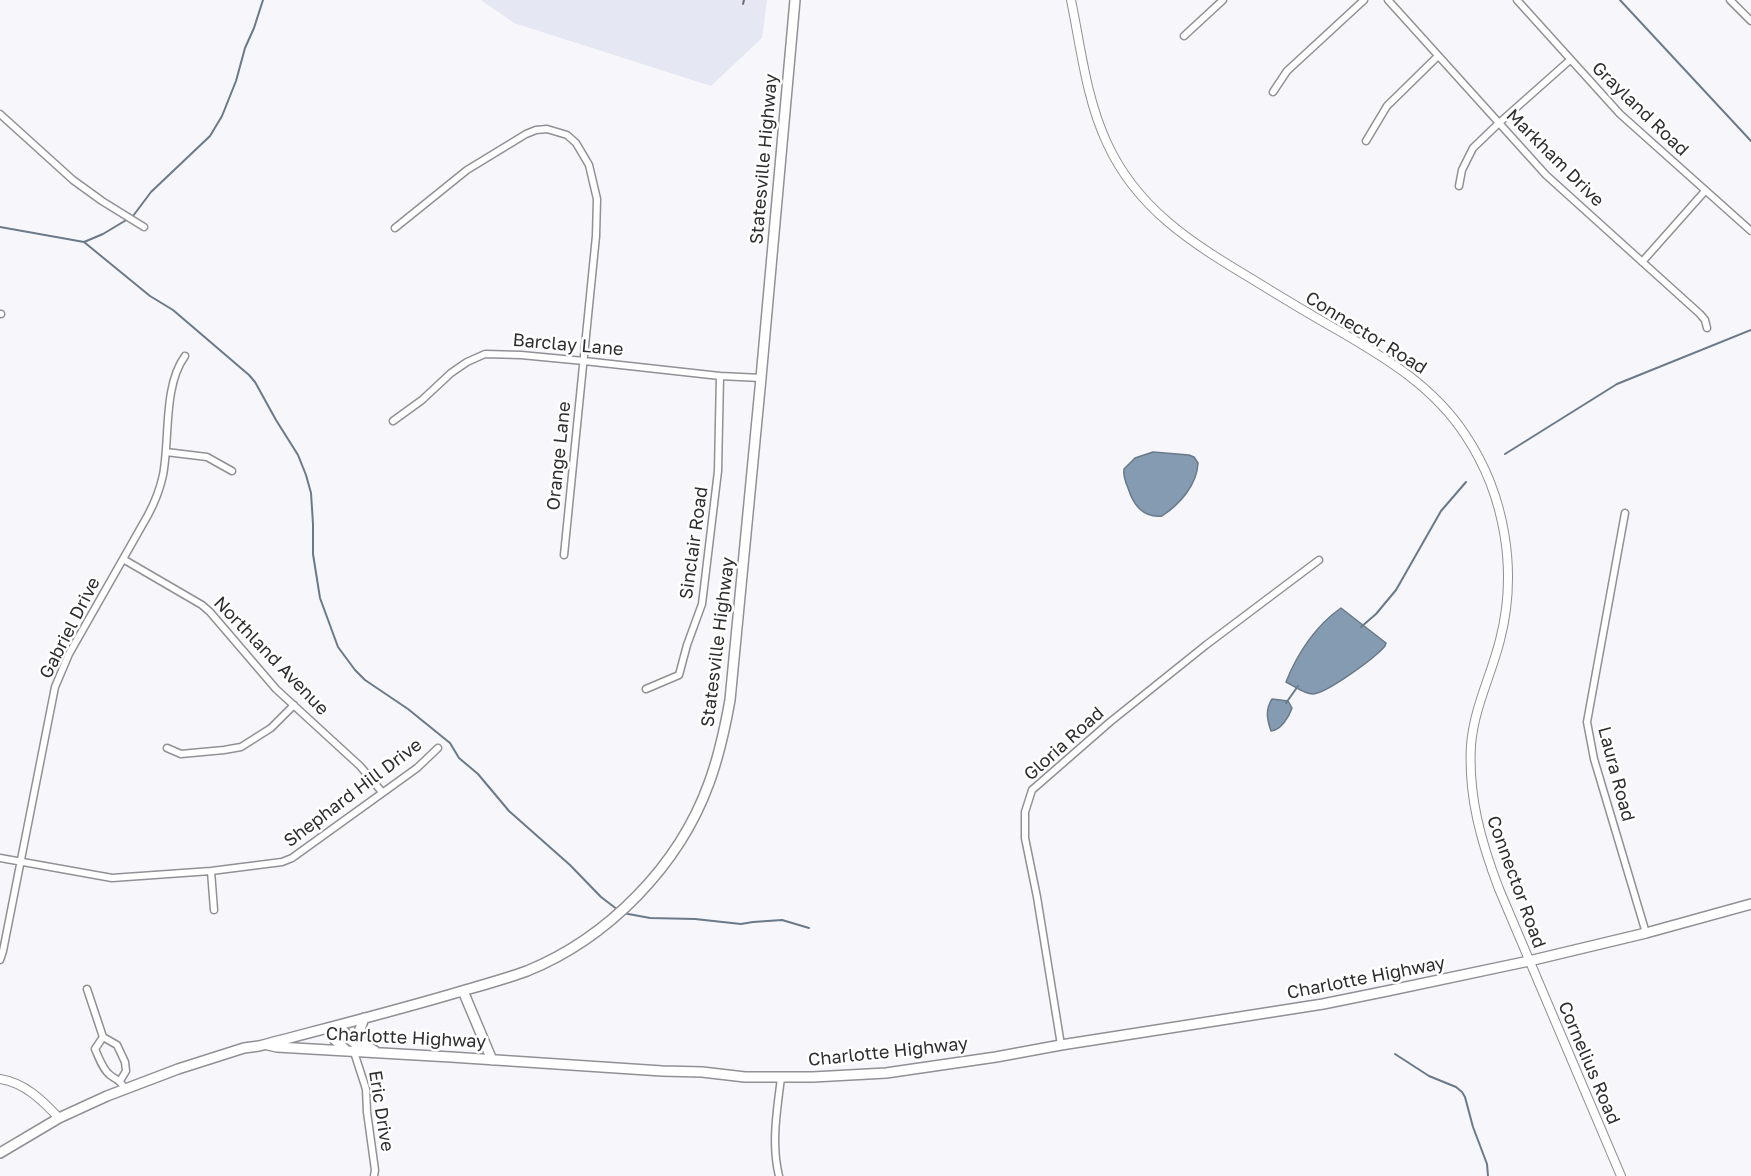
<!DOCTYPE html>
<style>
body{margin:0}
canvas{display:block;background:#f6f6fb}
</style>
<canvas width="1751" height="1176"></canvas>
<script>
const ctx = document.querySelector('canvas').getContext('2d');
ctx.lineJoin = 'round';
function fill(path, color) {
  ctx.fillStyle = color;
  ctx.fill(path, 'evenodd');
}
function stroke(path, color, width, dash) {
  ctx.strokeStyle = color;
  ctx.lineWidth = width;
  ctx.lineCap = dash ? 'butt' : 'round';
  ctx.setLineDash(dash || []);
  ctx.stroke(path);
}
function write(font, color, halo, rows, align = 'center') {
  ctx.font = font + ' "Golos Text",sans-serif';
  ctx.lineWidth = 5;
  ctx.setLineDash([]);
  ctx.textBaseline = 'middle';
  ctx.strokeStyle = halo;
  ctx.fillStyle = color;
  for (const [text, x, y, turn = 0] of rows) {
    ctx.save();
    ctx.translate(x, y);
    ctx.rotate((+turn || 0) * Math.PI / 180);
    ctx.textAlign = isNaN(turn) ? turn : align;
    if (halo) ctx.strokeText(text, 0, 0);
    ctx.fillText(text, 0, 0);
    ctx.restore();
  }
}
const built = new Path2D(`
 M481 0H767L762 38 711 86 514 23Z`);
const water = new Path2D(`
 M1153 452 1189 455 1194 457 1198 463C1197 485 1180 504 1162 516 1143 518 1133 504 1128 488 1125 481 1123 475 1124 469L1135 458Z
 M1341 608 1386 643 1385 646C1375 658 1327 693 1313 694 1304 694 1294 686 1286 682 1297 654 1316 625 1341 608Z
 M1272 699 1288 701 1292 708C1289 717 1281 730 1271 731 1267 719 1265 710 1272 699Z`);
const stream = new Path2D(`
 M1620 0 1751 141
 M0 227 84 242 150 296 173 310 249 375 255 382 276 420 298 455 306 475 311 493 313 524V554L320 598 338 647 355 670 365 680 408 709 450 743 459 758 478 774 509 811 570 865 601 897 618 910
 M84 242 103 234 133 216 151 192 210 136 222 116 236 81 245 48 254 28 263 0
 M1505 454 1617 384 1751 330
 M1361 627 1376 614 1396 590 1441 511 1466 482
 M1286 703 1298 686
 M623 913 650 918 695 919 741 924 753 922 782 920 809 928
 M1395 1054 1429 1076 1456 1087 1462 1092 1465 1097 1473 1127 1487 1164 1488 1176`);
const minor = new Path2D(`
 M1388 0 1546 175 1700 314 1705 320 1707 328
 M1517 0 1620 114 1751 231
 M1730 0 1751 21
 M1184 36 1223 0
 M1273 92 1287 71 1364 0
 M0 114 73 180 102 201 144 227
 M1366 141 1387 106 1438 56
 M1459 186 1462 170 1473 148 1499 123 1570 60
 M395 228 467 170 526 134 536 130 547 129 567 135 576 143 589 165 597 199 596 236 564 555
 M1642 262 1705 191
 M0 314H1
 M393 421 422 400 451 373 467 362 485 354 521 355 584 361 720 376 761 378
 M166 452 207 457 232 471
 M1625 513 1587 722 1594 759 1646 933
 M123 559 202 605 210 612 276 689 360 766 382 792
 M646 689 679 675 687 645 702 604 718 471 720 376
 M167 748 181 754 224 750 241 747 271 728 294 705
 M0 858 112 878 211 871 282 862 292 858 417 768 438 748
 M211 871 214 910
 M0 960 3 951 55 687 69 654 148 515C155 502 160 489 163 475 170 439 163 386 185 356
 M87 989 103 1037
 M1061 1045 1037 897 1025 838V812L1032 790 1110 722 1206 645 1319 560
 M354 1052 366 1089 367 1112 375 1170 374 1176
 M120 1081 126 1071 125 1062 117 1045 103 1037 95 1049C99 1058 103 1070 110 1075 118 1081 120 1080 125 1089
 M779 1176C771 1144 777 1110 781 1078`);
const tertiary = new Path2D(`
 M1071 0C1081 48 1086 98 1107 143 1137 209 1192 243 1252 279 1281 297 1311 315 1341 332 1389 360 1435 388 1466 436 1505 495 1518 571 1500 640 1491 676 1474 708 1471 745 1468 796 1481 842 1499 889L1621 1176
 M0 1079C25 1083 42 1100 59 1118`);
const primary = new Path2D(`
 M463 991 492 1060
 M364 1018 359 1032 360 1042 375 1051
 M339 1026 352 1041 361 1047
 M331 1027 335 1040 347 1051
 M268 1045 277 1047 451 1057 662 1071 702 1072 745 1077H813L886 1073 996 1057 1061 1045 1323 1004 1387 991 1529 961 1646 933 1751 904
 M0 1153 59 1118 107 1096 178 1069 244 1048 259 1046C327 1028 395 1011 462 991 483 985 505 979 527 971 608 938 679 866 709 783 719 756 725 728 730 700L761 378 795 0`);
const rail = new Path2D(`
 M743 4 744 0`);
const streetNames = [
 ["Grayland Road",1640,109,44],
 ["Markham Drive",1555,158,45],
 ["Statesville Highway",764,159,-85],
 ["Connector Road",1366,333,32],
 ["Barclay Lane",568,345,5],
 ["Orange Lane",559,456,-84],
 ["Sinclair Road",694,543,-82],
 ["Gabriel Drive",70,628,-63],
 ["Statesville Highway",718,642,-83],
 ["Northland Avenue",271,656,46],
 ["Gloria Road",1064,744,-42],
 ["Laura Road",1616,774,75],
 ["Shephard Hill Drive",353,793,-37],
 ["Connector Road",1516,882,70],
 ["Charlotte Highway",1366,978,-11],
 ["Charlotte Highway",406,1038,3],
 ["Charlotte Highway",888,1052,-6],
 ["Cornelius Road",1589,1063,67],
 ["Eric Drive",381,1111,81]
];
fill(built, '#e5e7f2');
fill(water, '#849bb1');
stroke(water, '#6a7a8a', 1.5);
stroke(stream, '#6a7a8a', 2);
stroke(minor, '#909195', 9);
stroke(tertiary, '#909195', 10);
stroke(primary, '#909195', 12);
stroke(minor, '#fff', 6);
stroke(tertiary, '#fff', 8);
stroke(primary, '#fff', 9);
stroke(rail, '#707073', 2);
write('18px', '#2e2e2f', '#fff', streetNames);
</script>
